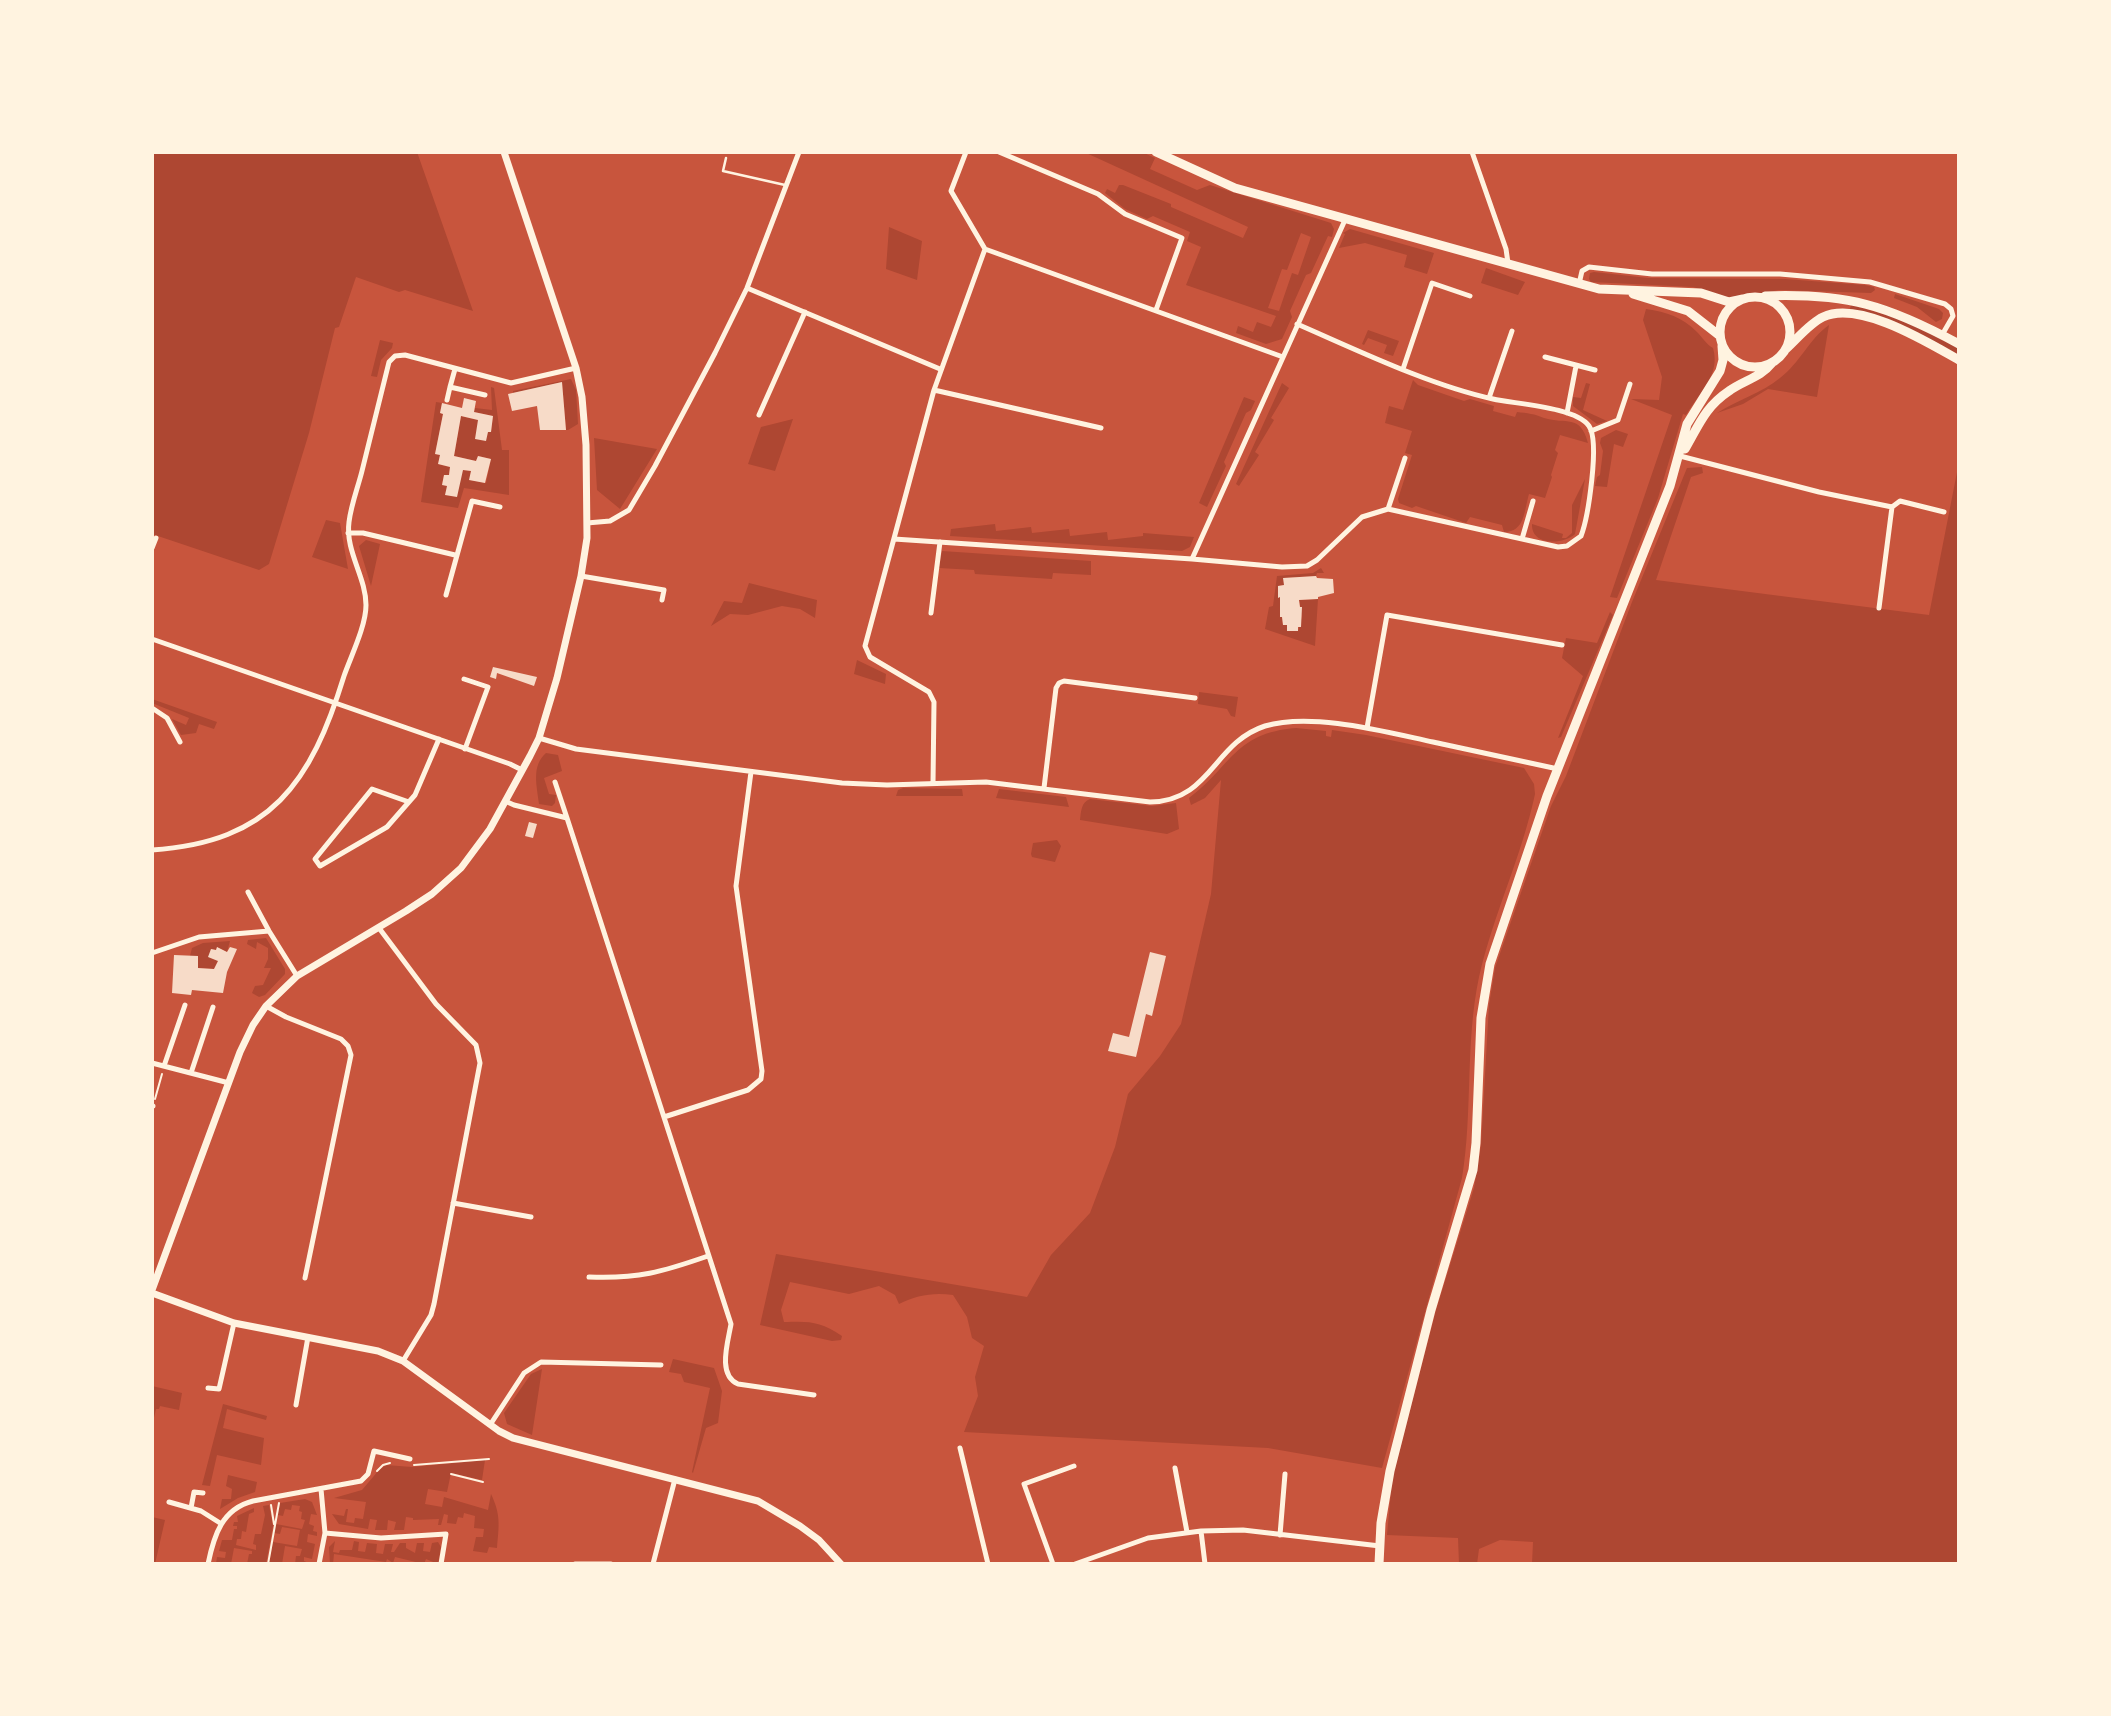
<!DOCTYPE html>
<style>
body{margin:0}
#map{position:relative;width:2111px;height:1716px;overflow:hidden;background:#c8553d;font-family:"Nunito Sans",sans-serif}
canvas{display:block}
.frame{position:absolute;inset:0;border:154px solid #fff3e0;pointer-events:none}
</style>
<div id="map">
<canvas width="2111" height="1716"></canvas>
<div class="frame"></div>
</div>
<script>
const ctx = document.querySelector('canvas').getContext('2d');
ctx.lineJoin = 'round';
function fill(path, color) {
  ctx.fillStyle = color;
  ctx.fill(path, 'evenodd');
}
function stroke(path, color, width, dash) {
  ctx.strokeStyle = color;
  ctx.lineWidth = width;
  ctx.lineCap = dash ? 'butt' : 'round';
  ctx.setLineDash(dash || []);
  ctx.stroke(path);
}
const green = new Path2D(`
 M152 152H417L473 311 405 290 399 292 356 277 339 327 335 328 309 433 269 564 259 570 152 534Z
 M1084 152H1142L1155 158 1150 169 1197 190 1210 185 1331 223 1334 229 1332 237 1328 236 1311 273 1306 275 1290 311 1292 317 1282 339 1266 344 1236 333 1238 326 1253 332 1257 322 1271 327 1276 316 1186 285 1201 247 1187 241 1190 232 1153 216 1147 219 1125 209 1105 193 1107 189 1115 193 1119 185H1123L1171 204V207L1243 238 1248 227ZM1301 233 1311 237 1298 275 1292 273 1279 311 1268 308 1282 269 1287 270Z
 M889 227 922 241 917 280 886 269Z
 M1350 229 1434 253 1427 274 1404 267 1407 255 1365 243 1339 248 1345 234 1343 233Z
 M1486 268 1525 282 1518 295 1481 283Z
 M1594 272 1648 278 1785 279 1865 285 1874 287 1875 290 1871 293 1779 290 1733 299 1693 287 1591 282 1589 279 1590 273Z
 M1895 294 1939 309 1943 313 1942 319 1936 322 1917 307 1894 298Z
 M1851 305 1902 319 1959 348V355L1896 322 1850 309Z
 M1646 309C1667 312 1682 317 1697 332 1703 338 1706 344 1713 348 1721 375 1699 393 1686 415L1683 414 1658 498 1617 598 1610 597 1672 415 1631 399 1659 400 1662 377 1643 320Z
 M1829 325 1817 397 1768 389 1743 404 1717 413C1737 400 1762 393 1780 378 1800 363 1809 339 1829 325Z
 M1368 330 1399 341 1393 356 1384 353 1387 345 1368 338 1364 345 1362 344Z
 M380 340 393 343 392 348 381 360 377 377 371 376Z
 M571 379 576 390 578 424 568 430H566L562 382 513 393V391Z
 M1413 380 1418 385 1464 401 1470 399 1494 406 1493 411 1515 417 1517 412C1527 413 1535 414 1544 418 1566 425 1580 413 1588 443L1560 435 1555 450 1558 453 1551 475 1552 477 1545 498 1529 494C1524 511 1525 532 1504 532L1502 525 1470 517 1466 523 1416 506 1412 508 1399 503 1398 499 1412 455 1405 453 1412 431 1385 423 1389 406 1403 410Z
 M1282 383 1289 388 1271 418 1274 420 1255 452 1259 455 1239 486 1236 484Z
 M1586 383 1590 384 1583 410 1607 421 1597 424 1573 406V397L1581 398Z
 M491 387 494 388 502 450H509V495L464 488 458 508 421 502 436 402 442 403 440 413 443 414 435 454 440 455 438 464 450 467 449 475H444L442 484 463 470 471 471 470 480 486 483 491 459 478 456 476 461 454 456 461 416 478 420 488 432H491L493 416 474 412 475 408 492 410Z
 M1244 397 1255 401 1251 410 1246 413 1224 462 1226 466 1207 507 1199 503Z
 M793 419 775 471 748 464 761 427Z
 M1616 430 1628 434 1623 447 1614 444 1607 487 1595 486 1597 477 1600 475 1603 451 1600 443 1601 438Z
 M594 438 657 449 620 509 597 490Z
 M1959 462V1564H1532L1533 1542 1500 1540 1479 1549 1477 1564H1459L1458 1538 1387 1535 1392 1480 1436 1310 1474 1188 1481 1145 1489 1005 1495 968 1551 806 1566 776 1632 602 1687 468 1702 467 1703 473 1691 477 1656 580 1929 615Z
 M1585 479 1575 534C1563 545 1531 546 1532 524L1563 534 1562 538H1566L1572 533V505Z
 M326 520 340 523 348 569 312 557Z
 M995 524 996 531 1031 527 1032 533 1069 529 1070 536 1107 532 1108 540 1143 536V533L1194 537 1190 547 1182 551 950 536 951 529Z
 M366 540 380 544 371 586 359 546Z
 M942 551 1091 561V575L1053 573 1052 579 975 574 974 570 939 568Z
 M1321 568 1324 573H1317L1316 576 1284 578V585L1278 586V597H1280V617H1282L1283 625H1287L1288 631H1298L1302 616 1299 600 1318 599 1315 646 1265 629 1269 607 1273 606 1277 576 1313 573Z
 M749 583 817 600 815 618 800 609 782 606 748 615 730 614 711 626 724 601 742 603Z
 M1610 612 1613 615 1561 737 1558 738 1583 676 1562 658 1566 638 1597 643Z
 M857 660 886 674 885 684 854 674Z
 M1199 692 1238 697 1235 717 1231 716 1227 709 1198 704Z
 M152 699 217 722 214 729 199 724 196 733 181 735 172 719 186 725 189 718 152 703Z
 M1296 728 1326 731V736L1331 737 1332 730 1366 735 1524 768 1534 784 1535 794C1522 856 1493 915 1479 977 1465 1043 1473 1112 1462 1178L1382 1468 1268 1448 964 1432 978 1396 975 1377 984 1346 972 1338 967 1317 953 1295C934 1292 916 1295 899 1304L895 1295 879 1286 849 1294 790 1282 781 1310 784 1322C809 1321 820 1321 842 1336L841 1340 832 1341 760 1325 776 1254 1027 1297 1051 1255 1090 1213 1115 1147 1128 1094 1160 1056 1181 1024 1211 894 1221 780 1205 798 1191 805 1189 798C1232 766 1234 733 1296 728Z
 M546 753 558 755 562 771 544 778 549 794 556 795 555 803 552 806 539 804C537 786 531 766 546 753Z
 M903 788 962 789 963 796H896L898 790Z
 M999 789 1066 797 1069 807 996 798Z
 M1090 799 1152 806 1176 803 1179 829 1167 834 1080 820C1081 812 1081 802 1090 799Z
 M1057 840 1061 846 1055 862 1032 857 1031 854 1033 843Z
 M266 938 285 969V974L265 995 259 997 252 993 255 986 263 985 271 968H264L268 959V948L257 942 256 949 247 944 248 940Z
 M230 941 227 952 217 947 216 950 211 949 209 957 218 961 214 969 198 968V957L190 956 192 948 203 943Z
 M673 1359 714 1368 722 1391 718 1423 706 1428 693 1473 692 1472 710 1388 684 1382 681 1374 669 1372Z
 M542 1369 532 1435 507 1424 504 1413 531 1374Z
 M152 1386 182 1393 179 1410 160 1406 159 1409H156L153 1422Z
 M223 1404 267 1416 266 1420 227 1409 223 1428 264 1438 261 1465 217 1455 210 1486 202 1485Z
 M485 1460 482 1480 451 1473 447 1492 428 1489 425 1504 442 1507 444 1497 488 1510 491 1494C501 1515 499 1525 497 1548L489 1547 487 1553 473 1551 476 1537H483L484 1529 474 1528 475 1516 464 1513 463 1518 458 1517 456 1524 447 1523 448 1515 444 1514 441 1525H438L439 1519 413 1520V1518L406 1517 404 1530H394L396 1522 388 1520 387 1530H375L377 1520 370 1519 368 1529 339 1524 332 1514 344 1516 346 1509H348L346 1522 354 1523 355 1518 363 1519 366 1502 334 1498 362 1490 379 1470 386 1465 412 1467Z
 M228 1475 257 1482 255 1492 238 1498 220 1509 222 1499H231L232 1489 226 1486Z
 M305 1499 312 1502 317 1515 311 1514 309 1524 314 1526 313 1531 317 1532V1536L308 1534 307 1542 315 1544 312 1559 304 1557V1561L311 1564H295L296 1556H300L302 1549 285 1546 282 1564H269L273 1542 297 1546 300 1530 282 1527 280 1534 274 1533 276 1524 302 1529 305 1520 301 1519 302 1512 299 1511 300 1506 292 1505 291 1510 285 1509 283 1516 278 1515 280 1503Z
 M269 1505 273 1526 266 1564H247L249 1554H252V1551L234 1548 231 1564H216L217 1557 225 1558 226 1552 219 1551 222 1540H232L234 1529H237V1526H233L234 1522H238L237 1516 254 1508V1512L249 1514 246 1532 242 1531 241 1539H237L236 1545 256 1550V1545L253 1544 255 1534H261L265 1515 263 1506Z
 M152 1517 165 1520 155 1564H152Z
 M335 1541 333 1552 339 1553 340 1550H352L354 1541 359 1542 358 1551 365 1552 367 1543 377 1544 376 1553 383 1554 385 1544H393L391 1552H394L400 1543H406V1548L415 1553 417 1543H424L423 1551 430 1552 432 1543 438 1542 441 1547 438 1564 426 1559 424 1564 395 1557 393 1563 387 1559 386 1562 334 1554 333 1564H330L329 1547Z`);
const building = new Path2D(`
 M562 382 566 430H540L537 406 512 411 508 394Z
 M464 398 476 401 474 412 493 416 491 432H488L486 441 475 439 478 420 461 416 454 456 476 461 478 456 491 459 485 483 469 480 471 471 463 470 457 497 445 495 447 486 442 485 444 475H449L450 467 438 464 440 455 435 454 443 414 440 413 442 403 462 408Z
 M1316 576 1317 578 1333 579 1334 593 1318 597V599L1299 600 1300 607H1302L1301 627H1298V631H1287V625H1283L1282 617H1280V597L1278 598V586L1284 585 1283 578Z
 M493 667 537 677 534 686 497 673 496 679 490 677Z
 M529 822 537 824 533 838 525 836Z
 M217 947 227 952 230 947 237 949 227 972 223 993 192 990 191 995 172 993 174 955 198 956V968L214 969 218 961 208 957 211 949 216 950Z
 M1150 952 1166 956 1152 1016 1146 1014 1136 1057 1108 1051 1113 1033 1129 1037Z`);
const path = new Path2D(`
 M155 1099 162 1074
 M414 1465 489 1459
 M377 1471 383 1465 390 1463
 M451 1474 483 1482
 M271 1505 274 1524
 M268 1564 279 1503`);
const service = new Path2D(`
 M726 158 723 171 785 185`);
const minor = new Path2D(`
 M999 152 1098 194 1125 214 1182 238 1156 310
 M1472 152 1506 249 1508 263
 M985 249 1283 357
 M1579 284 1582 271 1589 267 1652 274H1780L1870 282 1945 304 1951 309 1953 316 1942 335
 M747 288 940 369
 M1545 357 1595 370
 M455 369 450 387 485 395
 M1403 369 1432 283 1470 296
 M934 390 1101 428
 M1489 398 1512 331
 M447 400 450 387
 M1567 413 1576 366
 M759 415 805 312
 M1591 431 1618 420 1630 384
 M1680 456 1819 492 1892 507 1900 501 1944 512
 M1388 509 1405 458
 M587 523 610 521 629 510 655 466 715 353 747 288 799 152
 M348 533H363L455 555
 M894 539 1192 559 1345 220
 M1522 539 1533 501
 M152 548 156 538
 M1192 559 1282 567 1307 566 1317 560 1362 517 1388 509 1558 547 1567 546 1581 536C1588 518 1600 442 1589 426 1576 407 1515 404 1493 399 1429 385 1357 350 1297 324
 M581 576 664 590 662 600
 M446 595 472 501 500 507
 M1879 608 1892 507
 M931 613 940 542
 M152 639 510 764 522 770
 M464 679 488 687 465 749
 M152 708 167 718 180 742
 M1367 728 1387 615 1562 645
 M539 738 576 749 842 783 887 785 986 782 1150 802C1211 801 1213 743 1265 726 1312 712 1386 732 1433 742 1475 751 1517 760 1558 769
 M555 782 567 818
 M933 783 934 702 929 692 870 657 865 646 934 390 985 249 951 191 966 152
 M1044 788 1056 688 1059 683 1064 681 1195 698
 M505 801 514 805 567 818 731 1324C728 1342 717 1375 738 1384L814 1395
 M409 802 372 789 315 859 320 866 387 827 415 795 439 739
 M152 850C271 842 311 783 344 676 351 656 366 626 366 605 366 577 345 551 349 522 351 505 358 487 362 471 371 434 380 398 389 362L395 356 405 355 511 383 576 368
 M248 892 269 931 297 976
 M379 928 436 1004 476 1045 480 1063 434 1304 431 1315 403 1361
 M152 953 199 937 269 931
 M266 1006 286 1017 341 1039 348 1046 351 1055 305 1278
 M152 1063 229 1083
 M164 1066 185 1005
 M191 1073 213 1007
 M152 1106H153
 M664 1117 748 1090 761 1079 762 1071 736 886 751 772
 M453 1203 531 1217
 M589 1277C638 1279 662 1272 708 1256
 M208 1388 219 1389 234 1323
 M296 1405 308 1337
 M490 1425 524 1373 541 1362 661 1365
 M960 1448 988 1564
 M1175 1468 1187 1532
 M169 1502 201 1511 220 1523
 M191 1508 194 1492 203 1493
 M1201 1531 1205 1564
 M325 1533 381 1538 446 1534 441 1564
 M1280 1535 1285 1474
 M208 1564C214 1535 222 1509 253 1501L361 1481 368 1474 374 1451 410 1459
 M319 1564 325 1533 321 1489
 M575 1564H611
 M653 1564 675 1479
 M1053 1564 1024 1484 1074 1466
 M1075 1564 1148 1538 1201 1531 1243 1530 1380 1546`);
const tertiary = new Path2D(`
 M152 1290 240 1052 253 1025 266 1006 297 976 406 911 432 894 461 868 490 829 530 756 539 738 557 678 581 576 587 538 586 445 582 397 576 368 504 152
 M152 1293 234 1323 378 1351 403 1361 499 1431 513 1438 758 1501 800 1526 819 1540 841 1564`);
const primary = new Path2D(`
 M1156 152 1235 188 1599 289 1701 293 1729 302 1743 299
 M1633 294 1688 311 1720 336
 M1765 296C1847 293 1887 305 1959 344
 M1720 332a35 35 0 1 1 70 0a35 35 0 1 1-70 0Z
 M1786 349C1798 338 1810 323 1823 317 1859 300 1927 342 1959 360
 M1685 449C1699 425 1705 407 1729 391 1744 380 1760 378 1772 363
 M1379 1564 1381 1523 1390 1471 1431 1310 1473 1170 1476 1143 1481 1018 1490 964 1547 796 1670 486 1687 424 1720 371 1723 360 1722 346`);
fill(green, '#ae4732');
fill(building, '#f7dbc8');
stroke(path, '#fff3e0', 2);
stroke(service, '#fff3e0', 2.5);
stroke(minor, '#fff3e0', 5);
stroke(tertiary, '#fff3e0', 7);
stroke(primary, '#fff3e0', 9);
</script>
